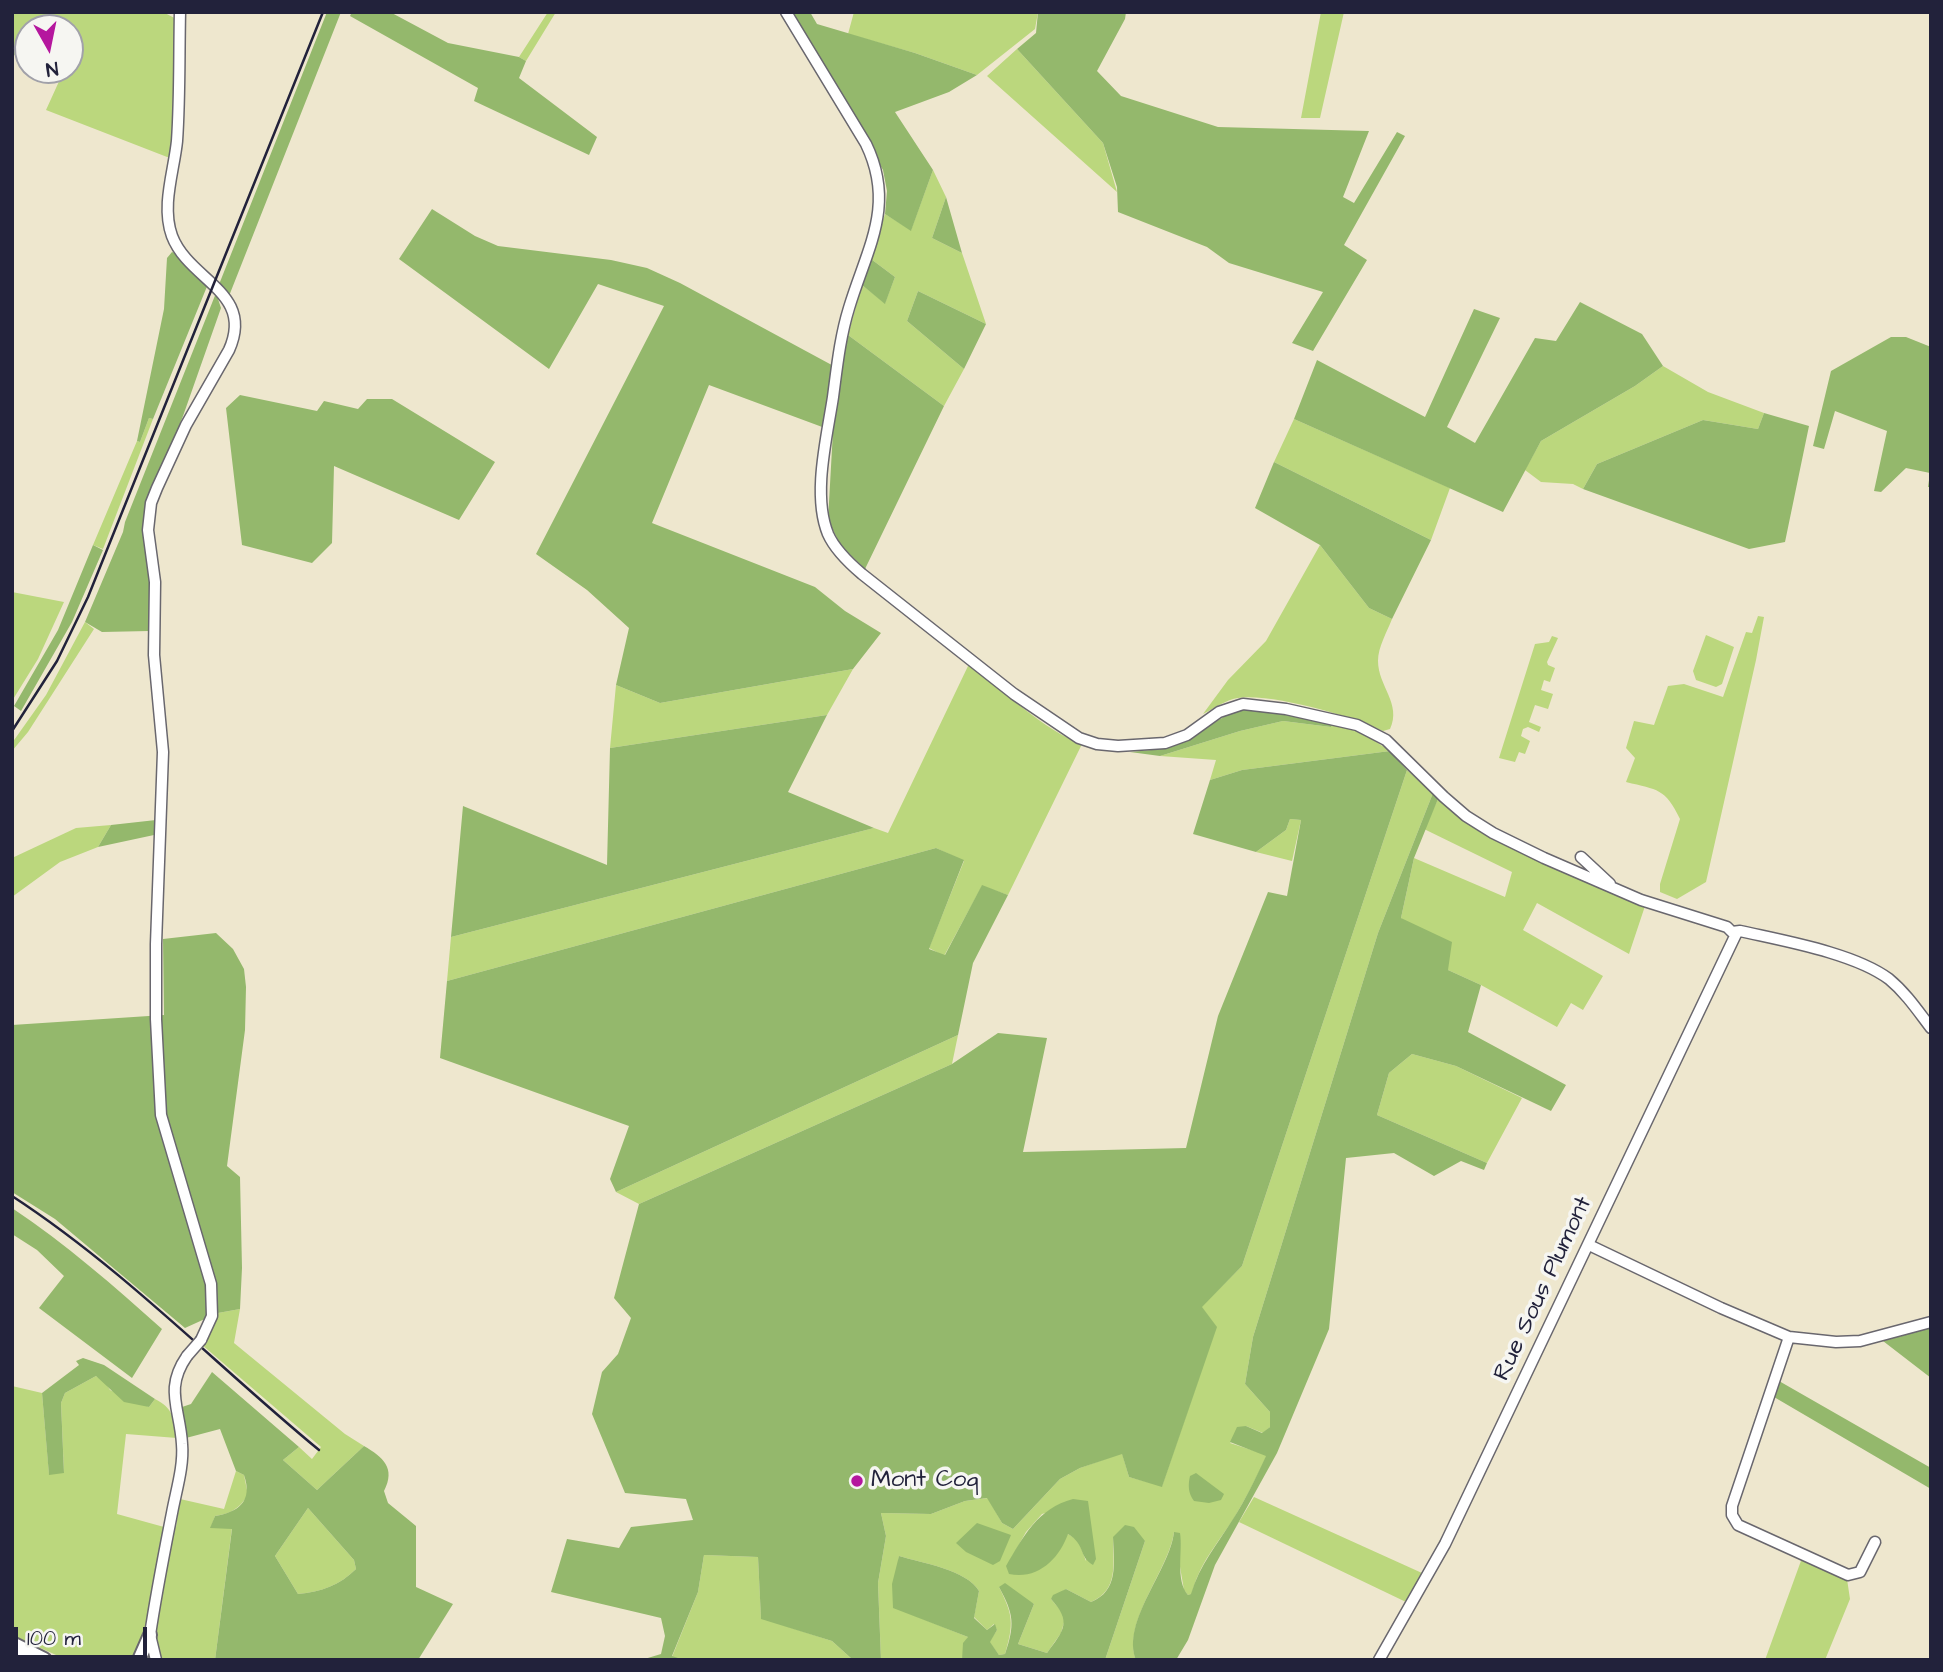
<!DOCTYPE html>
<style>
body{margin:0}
#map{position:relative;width:1943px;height:1672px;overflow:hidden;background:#eee7ce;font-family:"Architects Daughter",sans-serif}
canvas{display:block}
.frame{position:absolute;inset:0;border:14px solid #22223b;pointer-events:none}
.north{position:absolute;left:14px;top:14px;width:70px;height:70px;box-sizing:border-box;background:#f6f6f2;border:2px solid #a1a1a9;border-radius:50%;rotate:171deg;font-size:19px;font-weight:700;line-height:28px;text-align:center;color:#22223b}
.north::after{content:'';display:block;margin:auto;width:24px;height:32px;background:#b5179e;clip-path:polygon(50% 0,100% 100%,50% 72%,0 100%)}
.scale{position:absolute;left:14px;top:1627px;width:133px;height:32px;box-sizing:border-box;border:4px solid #22223b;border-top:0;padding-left:9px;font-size:21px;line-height:24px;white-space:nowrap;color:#22223b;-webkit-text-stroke:5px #f6f6f2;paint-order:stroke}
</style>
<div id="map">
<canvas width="1943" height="1672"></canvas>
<div class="frame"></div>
<div class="north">N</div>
<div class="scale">100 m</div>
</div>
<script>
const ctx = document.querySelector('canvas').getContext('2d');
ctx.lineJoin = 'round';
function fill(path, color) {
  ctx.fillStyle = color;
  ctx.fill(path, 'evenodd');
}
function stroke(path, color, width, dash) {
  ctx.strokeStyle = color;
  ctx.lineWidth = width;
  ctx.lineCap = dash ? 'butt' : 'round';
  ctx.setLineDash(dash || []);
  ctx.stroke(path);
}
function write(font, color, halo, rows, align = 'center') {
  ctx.font = font + ' "Architects Daughter",sans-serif';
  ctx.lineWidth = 7;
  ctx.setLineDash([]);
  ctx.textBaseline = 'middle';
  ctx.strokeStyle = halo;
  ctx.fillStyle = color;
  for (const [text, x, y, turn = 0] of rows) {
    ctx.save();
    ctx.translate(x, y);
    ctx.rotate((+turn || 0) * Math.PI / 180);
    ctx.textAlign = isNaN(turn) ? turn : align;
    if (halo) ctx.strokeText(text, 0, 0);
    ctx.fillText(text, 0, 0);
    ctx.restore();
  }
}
const green = new Path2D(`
 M12 12H163L182 22 180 162 46 110 61 77 47 70H70V28H28V61L12 54Z
 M548 12H556L526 61 519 57Z
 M854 12H1038L1035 29 977 75 915 53 848 34Z
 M1321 12H1344L1320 118H1301Z
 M1017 49 1103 143 1117 192 987 76Z
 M933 170 946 197 932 238 962 253 986 324 918 291 907 321 964 369 944 406 848 335 862 285 885 303 895 277 871 259 885 214 911 230Z
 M1663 366 1708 392 1764 413 1758 429 1703 420 1597 464 1583 489 1573 484 1541 482 1525 470 1541 441 1635 386Z
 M149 418 153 419 103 549 93 545 137 441 140 442Z
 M1294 419 1450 488 1431 540 1274 462Z
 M1320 545 1369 608 1392 619C1387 632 1378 647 1378 661 1378 686 1402 704 1390 729L1383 731C1355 717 1263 690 1233 699 1223 702 1213 709 1203 714L1228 680 1266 641Z
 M12 592 64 602 38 659 12 701Z
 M1758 616 1764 617 1756 660 1706 882 1677 899 1660 892V884L1680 819C1665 788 1658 790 1626 782L1635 758 1626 748 1634 721 1654 725 1668 686 1684 684 1723 697 1746 632 1752 633Z
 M85 622 94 629 28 732 12 751V743L46 695Z
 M1706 635 1734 647 1722 684 1716 687 1696 680 1693 671Z
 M1552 636 1558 638 1547 662 1548 665 1555 668 1550 682 1544 680 1541 690 1553 694 1548 709 1535 705 1529 722 1541 727 1539 732 1528 727 1523 729 1521 736 1530 741 1525 754 1519 752 1515 762 1499 758 1535 644 1549 642Z
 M969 664C1000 688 1046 732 1082 744L1008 895 982 886 944 956 929 948 964 861 936 848 447 981 451 937 874 828 888 833Z
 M853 669 827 715 610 748 616 685 660 703Z
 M1283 721 1331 727 1333 724 1363 733 1390 751 1242 770 1210 780 1216 760 1160 756 1240 731Z
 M1407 770 1433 793 1378 933 1253 1337 1245 1384 1270 1412V1427L1263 1433 1246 1426 1230 1443 1267 1455C1257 1477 1246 1498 1234 1518 1218 1543 1198 1565 1192 1594L1188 1595 1184 1590 1174 1532C1169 1570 1122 1621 1136 1660H1105L1145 1541 1113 1537C1113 1564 1119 1590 1091 1602L1066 1589 1051 1599 1061 1611 1065 1619 1061 1633 1047 1653 1018 1644 1034 1604 999 1587C1013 1615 1014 1623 1005 1654L999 1655 989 1642 997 1630 994 1624 987 1630 974 1617 979 1591C967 1570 922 1563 899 1556L893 1607 968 1637 962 1660H881L878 1583 886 1536 881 1513 931 1514 965 1501 988 1498 1002 1523 1013 1529 1060 1479 1080 1468 1122 1453 1129 1477 1162 1486 1216 1327 1201 1307 1242 1266ZM1088 1501 1086 1561 1078 1540 1068 1534 1007 1566 1026 1532 1042 1514Z
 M1438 799C1499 850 1572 877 1645 906L1629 954 1537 903 1523 930 1603 976 1583 1010 1571 1003 1557 1027 1481 985 1448 970 1401 918 1414 858 1505 897 1512 872 1424 829Z
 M1290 819 1301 820 1292 861 1256 852 1286 830Z
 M111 825 98 847 60 862 12 897V858L76 828Z
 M958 1035 952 1064 639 1204 616 1192Z
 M1412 1054 1456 1066 1522 1098 1487 1163 1377 1115 1389 1073Z
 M240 1309 234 1343 345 1434 364 1446 317 1490 283 1460 299 1447 312 1459 321 1447 201 1344 213 1328 218 1313Z
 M96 1376 105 1382 110 1390 149 1407 155 1399C173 1408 174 1418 177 1438L126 1434 117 1514 164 1527H176L180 1499 224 1509 236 1471 244 1475 248 1495C239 1509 230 1514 215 1516L211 1527 232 1528 215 1660H67L12 1635V1386L42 1393 49 1474 64 1472 61 1403 65 1393Z
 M1254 1497 1422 1573 1406 1602 1239 1522Z
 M308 1508 354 1560 356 1569C340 1585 321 1592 298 1594L275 1556Z
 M704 1555 758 1557 761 1618 832 1641 853 1660H684L672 1657 698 1592Z
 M1802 1558 1847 1579 1850 1599 1825 1660H1765Z`);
const forest = new Path2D(`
 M327 12H341L229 296 218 287Z
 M352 12H390L448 43 519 57 526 61 519 78 597 137 589 155 474 101 478 88 350 16Z
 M791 12H810L817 24 915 53 977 75 949 92 895 112 933 170 911 231 885 214 887 191 883 170Z
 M1038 12H1126L1125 19 1097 71 1121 96 1218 127 1369 131 1343 197 1354 203 1397 132 1405 136 1344 245 1367 260 1313 351 1292 343 1323 292 1229 263 1207 247 1118 212 1117 187 1103 143 1017 49 1036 33Z
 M946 197 962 253 932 238Z
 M432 209 475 236 498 246 611 260 647 268 680 283 841 370 848 335 944 406 865 569 841 546 828 520 833 431 709 385 652 523 815 587 845 611 881 633 853 669 660 703 616 685 629 628 587 590 536 554 664 306 598 284 549 369 399 259Z
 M172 252 179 255 208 284 153 419 149 418 140 442 137 441 164 309 167 258Z
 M871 259 895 277 885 304 862 285Z
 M918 291 986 324 964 369 907 321Z
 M216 293 221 308 183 416 146 509 143 532 152 588 149 631 102 632 85 622 123 532 125 522Z
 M1580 302 1642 334 1663 366 1635 386 1541 441 1503 512 1294 419 1317 360 1425 417 1474 309 1500 318 1447 427 1475 443 1535 338 1556 341Z
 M1891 337H1906L1931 347V487H1928L1930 473 1906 468 1881 492 1874 491 1887 431 1835 411 1824 449 1813 446 1831 371Z
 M240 395 317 411 324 401 358 409 367 399H392L495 462 459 520 334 466 332 543 312 563 242 545 226 408Z
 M1764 413 1809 426 1785 542 1749 549 1583 489 1597 464 1703 420 1758 429Z
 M1274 462 1431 540 1392 619 1369 608 1320 545 1255 508Z
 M93 545 103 550 72 622 21 711 14 706 58 630Z
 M1239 708 1280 712 1333 724 1331 727 1283 721 1240 731 1160 756 1130 752 1162 749 1179 743Z
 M827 715 788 792 874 828 451 937 463 806 607 865 610 748Z
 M1390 751 1407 770 1242 1266 1202 1307 1217 1327 1162 1487 1129 1477 1122 1454 1080 1468 1060 1479 1013 1529 1002 1523 987 1498 965 1501 931 1514 881 1513 886 1536 878 1583 881 1660H853L832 1641 761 1619 758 1557 704 1555 698 1592 672 1656 684 1660H641L661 1654 665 1636 661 1618 551 1592 567 1539 619 1548 631 1527 693 1520 686 1499 625 1493 592 1414 602 1372 618 1354 631 1318 614 1298 639 1204 952 1064 998 1033 1047 1038 1023 1152 1186 1148 1218 1016 1268 892 1287 896 1301 820 1290 819 1286 830 1256 852 1193 834 1210 780 1242 770Z
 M1433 793 1438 799 1414 858 1401 918 1452 942 1448 970 1481 985 1468 1032 1566 1085 1551 1111 1456 1066 1412 1054 1389 1073 1377 1115 1487 1163 1484 1170 1461 1161 1434 1176 1394 1153 1346 1158 1329 1329 1277 1453 1215 1565 1188 1640 1176 1660H1136C1121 1621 1170 1570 1174 1532L1180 1533C1183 1551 1175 1580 1188 1595L1191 1594C1199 1566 1218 1543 1233 1519 1246 1499 1256 1477 1266 1456L1230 1442 1237 1427 1246 1426 1262 1433 1270 1427V1412L1245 1384 1253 1337 1378 933Z
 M156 820 154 835 98 847 111 825Z
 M936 848 964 860 929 949 945 955 982 885 1008 895 973 963 958 1035 616 1192 610 1179 629 1126 440 1058 447 981Z
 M216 933 233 949 244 969 246 987 245 1030 227 1166 240 1177 242 1268 240 1309 218 1313 185 1328 55 1219 12 1192V1025L164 1015 163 939Z
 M12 1208C66 1244 114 1286 162 1329L132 1378 39 1308 64 1276 37 1250 12 1234Z
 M1931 1328V1378L1883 1341Z
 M83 1358 104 1365 155 1399 149 1407 124 1402 96 1376 65 1393 61 1403 64 1473 49 1475 42 1393 79 1365 76 1361Z
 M212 1372 299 1447 283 1460 317 1490 364 1446C383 1457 396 1468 384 1491L388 1503 416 1526V1587L453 1604 418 1660H215L232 1529 210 1528 215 1516C239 1512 253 1501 244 1475L236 1471 220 1429 186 1438 179 1408 191 1404ZM308 1508 354 1560 356 1569C340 1585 321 1592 298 1594L275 1556Z
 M1779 1381 1931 1468V1489L1774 1397Z
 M1196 1473 1224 1494 1221 1500 1209 1503 1194 1501C1188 1493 1188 1485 1190 1476Z
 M1073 1499 1088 1501 1096 1559 1093 1565C1078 1556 1086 1545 1068 1534 1059 1559 1038 1580 1009 1574L1006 1566C1023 1537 1038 1508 1073 1499Z
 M977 1523 1011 1535 1000 1561 993 1565 966 1552 956 1543Z
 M1125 1525 1134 1527 1145 1541 1105 1660H962L963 1643 968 1637 893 1608 892 1584 899 1556C922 1563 967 1570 979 1591L974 1618 987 1630 995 1624 997 1630 990 1642 999 1655 1005 1654C1015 1625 1014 1614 999 1587L1005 1583 1034 1604 1018 1644 1047 1653C1064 1630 1072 1622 1051 1599L1053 1595 1066 1589 1091 1602C1119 1591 1114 1563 1113 1537Z`);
const minor = new Path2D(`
 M180 12C179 55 180 98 177 141 174 171 161 206 172 236 189 281 255 292 229 350L186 425 157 488 151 503 148 530 155 582 154 655 163 752 156 944V1019L161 1115 211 1284 212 1316 201 1340
 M786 12 866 144C896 206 867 248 849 308 840 337 837 367 833 397 827 437 812 495 828 534 835 550 849 563 862 574L1014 694 1079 738 1097 744 1118 746 1165 743 1187 735 1219 712 1243 704 1286 709 1357 725 1386 740 1444 797 1466 816 1493 833 1544 858 1641 900 1727 927 1732 932 1740 931C1784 941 1854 953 1889 979 1906 993 1918 1011 1931 1028
 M1581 857 1610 884
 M1589 1245 1721 1308 1789 1337 1836 1342 1860 1341 1931 1322
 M1789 1337 1732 1506V1515L1738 1525 1848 1575 1860 1572 1875 1542
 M156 1660 150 1635C156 1594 164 1554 172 1513 176 1491 184 1466 182 1444 180 1408 164 1389 187 1356
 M1379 1660 1445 1544 1737 932`);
const tertiary = new Path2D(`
 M139 1660 150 1635`);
const secondary = new Path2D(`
 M12 1644 44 1660`);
const rail = new Path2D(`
 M12 731 57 661 88 597 323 12
 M12 1196C124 1269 217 1366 319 1450`);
const minorBridge = new Path2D(`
 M187 1356 201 1340`);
const markers = [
 [857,1481,7,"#b5179e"]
];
const streetNames = [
 ["Rue Sous Plumont",1544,1289,-65]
];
const poiNames = [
 ["Mont Coq",871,1481]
];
fill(green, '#bbd77d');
fill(forest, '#94b86c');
stroke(minor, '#69676e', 13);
stroke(tertiary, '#69676e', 16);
stroke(secondary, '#69676e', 18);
stroke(minor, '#fff', 10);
stroke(tertiary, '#fff', 12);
stroke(secondary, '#fff', 14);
stroke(rail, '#22223b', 2.5);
stroke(minorBridge, '#69676e', 13, []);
stroke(minorBridge, '#fff', 10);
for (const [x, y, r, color] of markers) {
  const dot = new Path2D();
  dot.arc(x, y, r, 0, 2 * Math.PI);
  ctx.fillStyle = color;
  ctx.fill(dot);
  stroke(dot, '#f6f6f2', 2.5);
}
write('24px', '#22223b', '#f6f6f2', streetNames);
write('24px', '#22223b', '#f6f6f2', poiNames, 'left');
</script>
